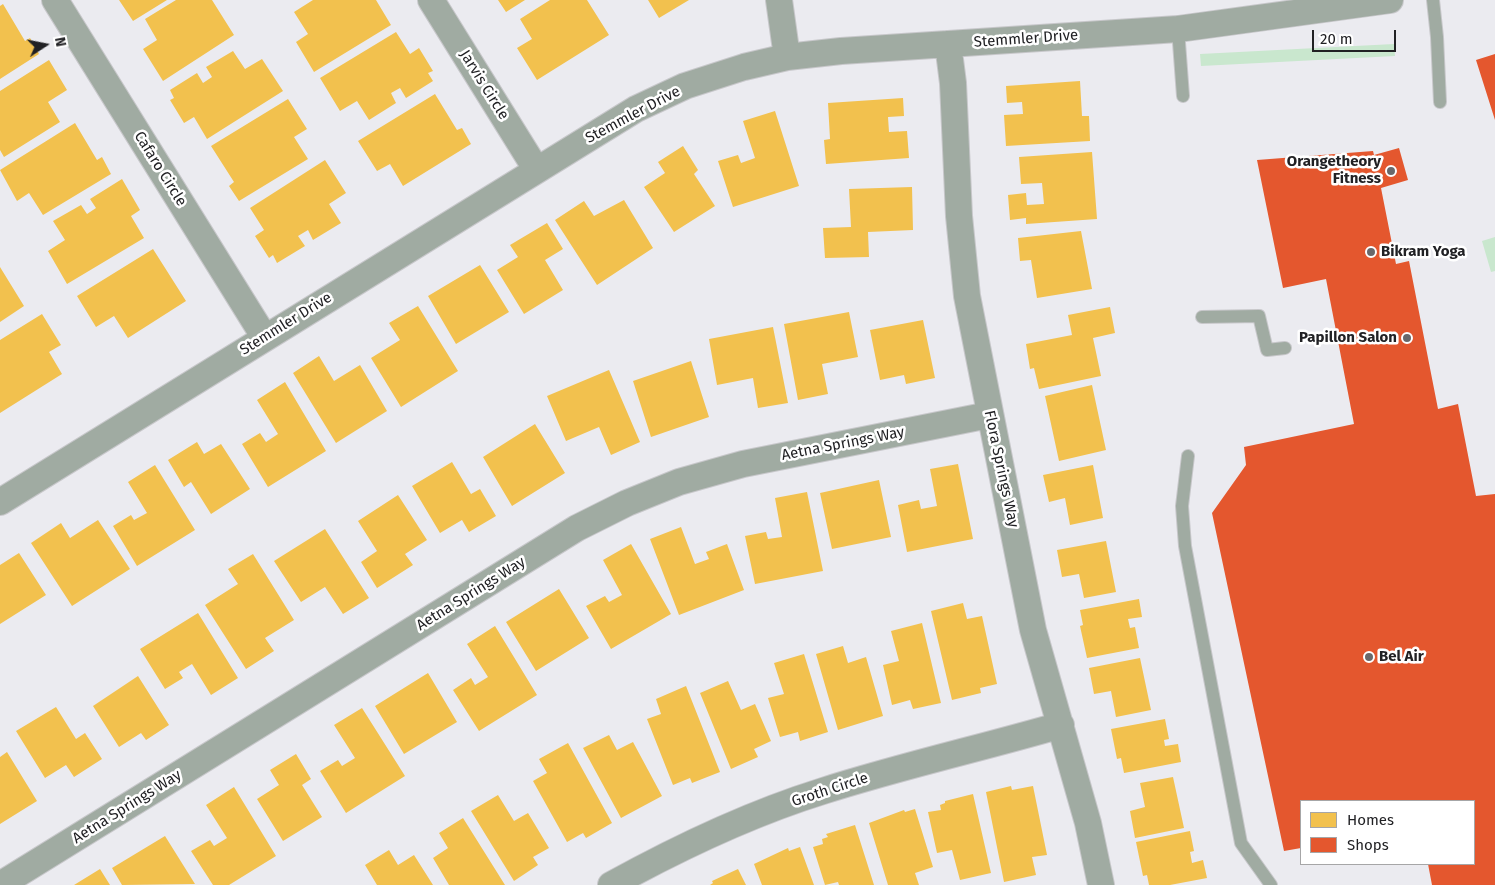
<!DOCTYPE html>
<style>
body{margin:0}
#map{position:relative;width:1495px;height:885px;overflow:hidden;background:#ebebf0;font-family:"Fira Sans",sans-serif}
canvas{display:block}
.legend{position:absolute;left:1300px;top:800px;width:175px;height:65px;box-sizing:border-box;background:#fff;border:1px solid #a6a6a7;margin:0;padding:6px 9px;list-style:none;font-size:15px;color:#212124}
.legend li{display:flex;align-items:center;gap:10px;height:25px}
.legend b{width:25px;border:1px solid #a6a6a7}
.north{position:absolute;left:20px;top:20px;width:50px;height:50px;-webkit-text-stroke:4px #fff;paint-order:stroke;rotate:79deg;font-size:14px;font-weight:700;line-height:20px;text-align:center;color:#212124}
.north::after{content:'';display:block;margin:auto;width:18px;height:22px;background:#212124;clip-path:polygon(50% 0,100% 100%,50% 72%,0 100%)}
.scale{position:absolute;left:1312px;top:30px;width:84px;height:22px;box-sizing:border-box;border:2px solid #212124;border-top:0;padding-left:6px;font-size:15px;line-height:18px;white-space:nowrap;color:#212124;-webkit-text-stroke:4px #fff;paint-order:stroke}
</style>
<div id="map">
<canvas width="1495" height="885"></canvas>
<ul class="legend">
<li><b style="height:14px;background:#f2c14e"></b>Homes</li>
<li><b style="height:14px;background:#e4572e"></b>Shops</li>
</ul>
<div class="north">N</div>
<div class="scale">20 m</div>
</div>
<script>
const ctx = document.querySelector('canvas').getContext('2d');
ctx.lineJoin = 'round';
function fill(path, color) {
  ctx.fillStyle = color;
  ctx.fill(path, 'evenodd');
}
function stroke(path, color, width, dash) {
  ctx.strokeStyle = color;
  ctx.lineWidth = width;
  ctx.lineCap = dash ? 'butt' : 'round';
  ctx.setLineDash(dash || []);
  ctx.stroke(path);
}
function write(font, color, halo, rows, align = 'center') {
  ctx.font = font + ' "Fira Sans",sans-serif';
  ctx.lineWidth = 5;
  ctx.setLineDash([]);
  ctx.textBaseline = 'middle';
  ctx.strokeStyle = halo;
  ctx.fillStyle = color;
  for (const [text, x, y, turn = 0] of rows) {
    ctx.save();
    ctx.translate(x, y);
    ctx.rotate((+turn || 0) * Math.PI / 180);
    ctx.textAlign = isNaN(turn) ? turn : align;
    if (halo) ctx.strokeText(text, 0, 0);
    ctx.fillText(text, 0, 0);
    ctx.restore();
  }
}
const green = new Path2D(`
 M1394 44 1395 56 1201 66 1200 54Z
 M1495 237V271L1491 272 1482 241Z`);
const homes = new Path2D(`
 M119 0H167L133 21Z
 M176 0H212L234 35 163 81 143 49 157 40 145 19Z
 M313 0H376L391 25 314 72 296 42 308 34 294 12Z
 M498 0H525L506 12Z
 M550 0H587L609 35 537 80 517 48 532 39 520 19Z
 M648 0H689L659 18Z
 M3 4 25 41 30 38 39 54 0 79V6Z
 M396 32 410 54 419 48 433 71 428 73 433 81 406 98 400 88 391 93 396 103 369 120 357 101 340 111 320 78Z
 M233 51 245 69 262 59 283 91 207 139 194 117 184 123 170 100 174 98 170 90 197 73 203 83 212 77 206 67Z
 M49 60 67 90 48 102 60 122 4 157 0 150V91Z
 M1080 81 1082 116H1089L1090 141 1006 146 1004 115 1023 114 1022 102 1007 103 1006 86Z
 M435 94 457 130 462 128 471 144 403 186 390 164 377 171 358 141Z
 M903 98 904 116 888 117 889 132 907 131 909 158 826 164 824 140 830 139 828 103Z
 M288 99 307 129 294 137 308 159 239 201 229 186 234 182 211 146Z
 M775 111 799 186 733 207 718 161 738 155 741 163 755 158 743 121Z
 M75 123 97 160 102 157 111 174 43 215 29 193 17 201 0 170Z
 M683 146 698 170 694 174 715 206 674 232 644 187 665 173 658 162Z
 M1092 152 1097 219 1026 224V218L1010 220 1008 195 1026 193 1027 205 1044 204 1042 183 1021 184 1019 157Z
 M325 160 346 193 329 204 341 223 313 240 308 230 298 236 305 246 277 263 273 255 269 258 255 236 264 230 250 208Z
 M122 179 140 210 131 216 144 238 67 284 48 251 65 240 53 221 81 205 87 214 96 208 90 199Z
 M912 187 913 230 868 232 869 257 825 258 823 228 851 227 849 189Z
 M624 200 653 248 597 285 555 220 584 201 594 216Z
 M547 223 563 249 545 260 563 290 524 314 497 270 518 257 510 245Z
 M1081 231 1092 289 1037 298 1031 260 1020 261 1018 238Z
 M153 249 186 301 128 338 114 316 96 327 77 296Z
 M480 265 509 312 456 344 428 296Z
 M0 267 24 306 0 322Z
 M418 306 458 371 401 407 371 358 400 340 389 323Z
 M1110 307 1115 333 1093 338 1101 376 1039 389 1034 368 1030 369 1026 344 1072 335 1068 315Z
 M849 312 858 357 822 364 828 394 798 400 784 324Z
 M42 314 61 345 49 352 62 374 0 413V340Z
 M923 320 935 378 906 384 904 375 880 380 870 330Z
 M773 327 788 403 758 408 753 378 717 385 709 339Z
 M319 356 334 381 360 365 387 411 336 443 293 373Z
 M691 361 709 417 651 437 633 381Z
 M609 370 640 442 611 455 599 427 566 441 547 396Z
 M285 382 326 451 268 487 242 444 260 433 266 442 278 434 257 400Z
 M1092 385 1106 450 1059 461 1045 396Z
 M535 424 565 473 512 506 483 457Z
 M197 442 204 454 221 444 250 489 211 514 191 482 184 487 168 460Z
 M452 462 471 494 480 489 496 516 469 532 462 520 440 533 412 486Z
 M958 464 973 539 907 552 898 505 919 500 921 509 937 506 930 469Z
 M155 465 195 530 137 566 113 526 131 515 134 520 147 513 128 482Z
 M1093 465 1103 518 1070 525 1065 498 1049 502 1043 475Z
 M879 480 891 537 832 549 820 493Z
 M807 492 823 571 755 584 745 536 766 532 768 539 782 537 775 498Z
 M398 495 427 540 405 554 413 565 377 588 361 562 377 551 358 521Z
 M98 520 130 569 72 606 31 543 61 523 70 538Z
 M681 527 695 564 709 559 706 552 727 544 744 590 679 615 650 539Z
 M325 529 369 598 343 614 325 587 301 602 274 561Z
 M1106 541 1116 592 1084 598 1079 574 1062 577 1057 550Z
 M631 544 671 614 611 649 586 606 605 596 609 602 622 595 603 560Z
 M19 553 46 595 0 624V565Z
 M253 554 294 620 265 638 274 651 246 669 205 605 238 584 228 569Z
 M559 589 589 638 536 671 506 622Z
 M1139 599 1142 617 1128 619 1130 628 1135 627 1139 648 1087 658 1080 626 1083 625 1080 610Z
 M963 603 967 619 982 616 997 684 980 688 981 693 952 700 931 611Z
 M198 613 238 678 211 695 192 664 179 672 183 678 165 689 140 649Z
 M922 623 941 703 913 709 910 700 892 705 883 665 899 661 891 631Z
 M495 626 537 695 479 731 453 690 471 678 475 685 488 677 467 644Z
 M843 646 848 663 866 657 883 716 838 730 816 654Z
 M804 654 828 732 800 741 798 732 780 737 768 698 784 694 774 663Z
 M1140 658 1151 710 1116 717 1111 691 1094 694 1089 668Z
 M428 673 457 722 404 754 375 706Z
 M138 676 169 725 146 740 141 733 119 747 93 706Z
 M728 681 741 710 755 704 771 741 754 749 758 757 731 769 700 693Z
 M686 686 720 772 692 783 690 778 673 785 647 719 661 714 656 699Z
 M56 707 76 739 85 733 102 759 74 777 66 765 45 778 16 731Z
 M362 708 405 776 346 813 320 771 338 760 342 766 355 758 334 725Z
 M1165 719 1169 739 1164 740 1165 746 1178 744 1181 762 1124 773 1121 758 1117 759 1111 729Z
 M609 735 617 750 633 742 662 796 621 818 583 748Z
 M568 743 612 823 586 838 583 833 567 842 533 781 547 773 539 759Z
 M7 752 37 801 0 824V757Z
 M296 754 311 779 302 785 322 817 283 841 257 799 279 785 270 770Z
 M1173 777 1184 828 1135 838 1130 811 1145 807 1140 783Z
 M1011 786 1012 790 1033 786 1047 855 1032 857 1036 875 1004 882 986 792Z
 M234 787 276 856 229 885H213L191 851 210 840 214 846 227 838 206 805Z
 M973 794 991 873 960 880 952 850 937 853 928 812 941 810 940 805 945 803V801Z
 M498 795 514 821 528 813 549 848 533 857 538 865 514 881 471 811Z
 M915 809 933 867 915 873 919 885H888L869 823 904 810 905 812Z
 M463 818 505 885H449L433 858 448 848 439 833Z
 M855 825 874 885H839L838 882 825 885 813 847 823 844 822 839 828 837 826 834Z
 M1190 831 1194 851 1190 852 1192 863 1203 860 1207 878 1170 885H1149L1147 875 1143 876 1136 842Z
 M165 836 195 884 122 885 112 868Z
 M800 847 814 885H762L754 864 788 848 789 851Z
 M389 850 398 865 414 855 433 885H377L365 865Z
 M100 869 110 885H74Z
 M738 869 746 885H710L713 883 712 881Z`);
const shops = new Path2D(`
 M1495 54V120L1476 60Z
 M1399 148 1408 180 1381 188 1396 264 1409 261 1438 409 1458 404 1476 496 1495 494V885H1432L1428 864H1474V801H1301V848L1284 851 1212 513 1246 465 1244 447 1354 424 1326 279 1283 288 1257 160 1373 151 1374 155Z`);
const lane = new Path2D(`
 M1433 0 1437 37 1440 102
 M1178 29 1183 96
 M1202 317 1259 316 1267 350 1285 348
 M1188 456 1182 506 1185 546 1241 843 1271 885`);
const street = new Path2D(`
 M55 0 265 338
 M431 0 536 169
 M779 0 787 57
 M948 44 953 83 959 216 967 296 1033 630 1088 823 1101 885
 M0 502 636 109 685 86 744 67 787 57 841 51 1178 29 1390 0
 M0 885 577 528 627 503 679 482 743 464 989 415
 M611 885C678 848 749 814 823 791 901 766 982 748 1061 725`);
const markers = [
 [1391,171,5,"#68686b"],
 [1371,252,5,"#68686b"],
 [1407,338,5,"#68686b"],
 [1369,657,5,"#68686b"]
];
const streetNames = [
 ["Stemmler Drive",1026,39,-4],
 ["Jarvis Circle",484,85,58],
 ["Stemmler Drive",633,115,-28],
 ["Cafaro Circle",160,169,58],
 ["Stemmler Drive",286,324,-32],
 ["Aetna Springs Way",843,444,-11],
 ["Flora Springs Way",1001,469,78],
 ["Aetna Springs Way",471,594,-32],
 ["Groth Circle",830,790,-18],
 ["Aetna Springs Way",127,807,-32]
];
const poiNames = [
 ["Orangetheory",1381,162],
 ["Fitness",1381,179],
 ["Bikram Yoga",1381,252,"left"],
 ["Papillon Salon",1397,338],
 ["Bel Air",1379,657,"left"]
];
fill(green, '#c9e7ce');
fill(homes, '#f2c14e');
fill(shops, '#e4572e');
stroke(lane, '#c7c7ca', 14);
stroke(street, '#c7c7ca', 28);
stroke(lane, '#a0aba2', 12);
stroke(street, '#a0aba2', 26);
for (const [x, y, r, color] of markers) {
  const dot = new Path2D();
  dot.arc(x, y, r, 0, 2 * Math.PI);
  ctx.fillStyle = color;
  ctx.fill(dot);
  stroke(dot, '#fff', 2);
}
write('15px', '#212124', '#fff', streetNames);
write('bold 15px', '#212124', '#fff', poiNames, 'right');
</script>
